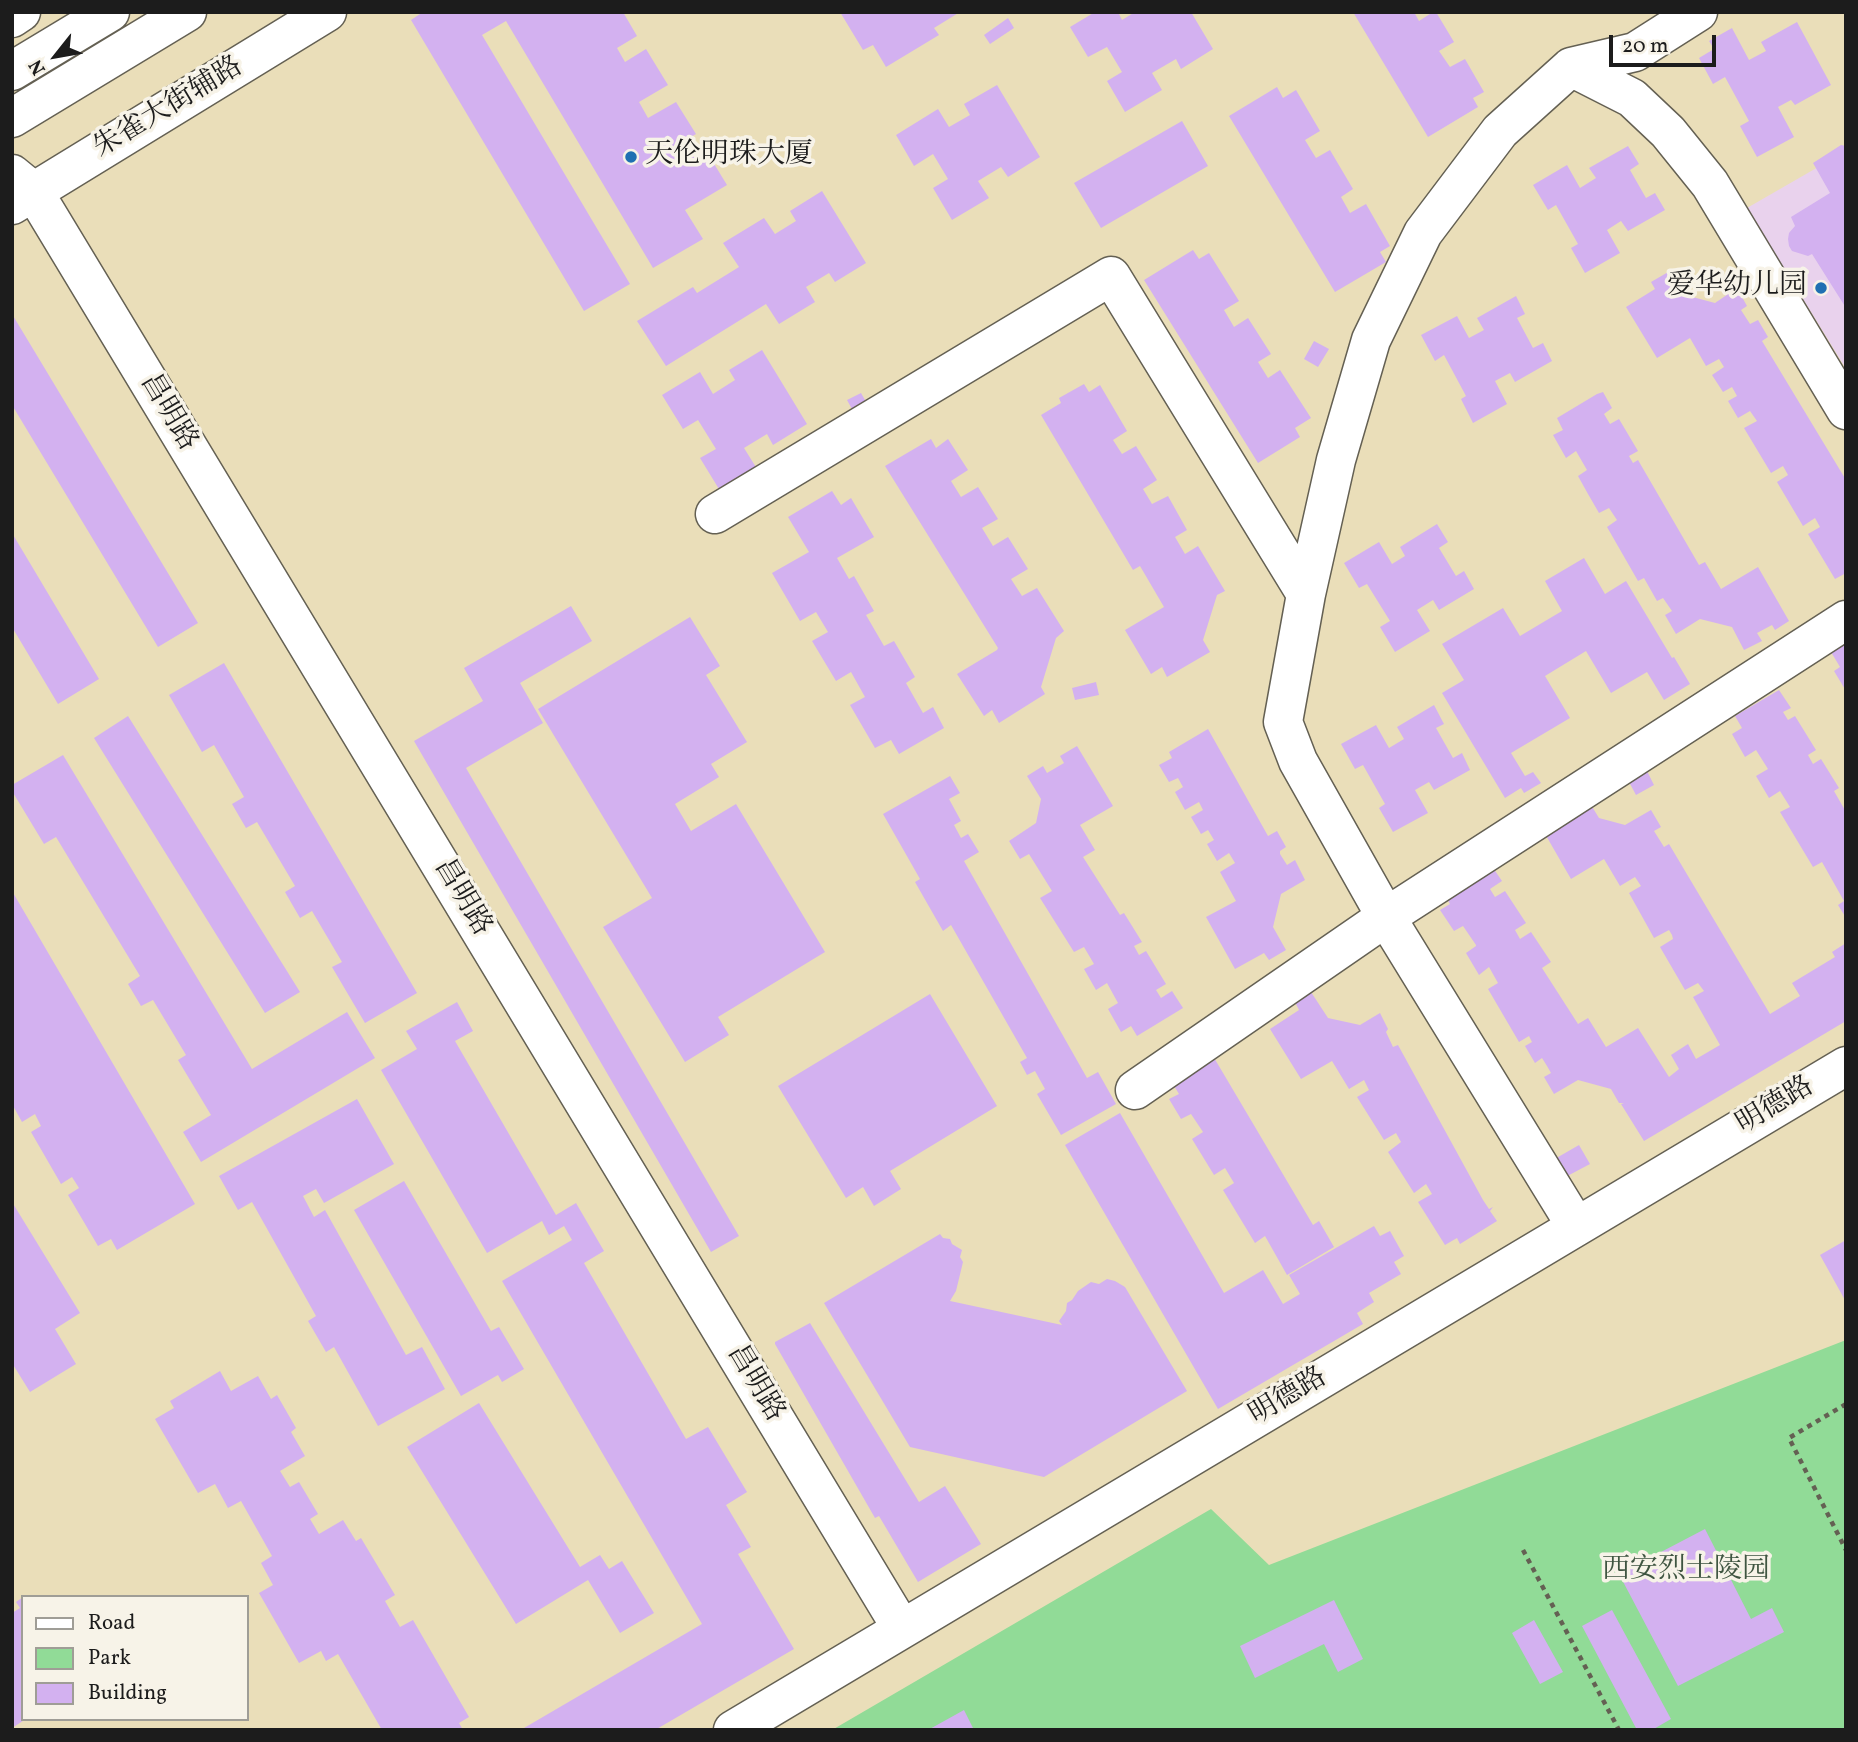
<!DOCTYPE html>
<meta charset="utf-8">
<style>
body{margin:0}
#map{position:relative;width:1858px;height:1742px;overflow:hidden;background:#eadeb9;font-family:Vollkorn,serif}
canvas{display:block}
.frame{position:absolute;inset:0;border:14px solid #1c1c1c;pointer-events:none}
.legend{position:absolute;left:21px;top:1595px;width:228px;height:126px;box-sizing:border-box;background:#f7f3e8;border:2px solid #9f9d96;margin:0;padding:9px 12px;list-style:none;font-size:21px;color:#1c1c1c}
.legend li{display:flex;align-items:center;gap:14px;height:35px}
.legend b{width:35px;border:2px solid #9f9d96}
.north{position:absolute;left:21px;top:21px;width:70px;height:70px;-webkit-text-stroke:5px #f7f3e8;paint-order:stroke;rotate:239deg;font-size:19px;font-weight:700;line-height:28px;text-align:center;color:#1c1c1c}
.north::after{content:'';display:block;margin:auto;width:24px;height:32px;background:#1c1c1c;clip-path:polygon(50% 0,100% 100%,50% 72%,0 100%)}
.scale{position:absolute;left:1609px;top:35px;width:107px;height:32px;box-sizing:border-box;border:4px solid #1c1c1c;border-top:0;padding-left:9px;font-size:21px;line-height:24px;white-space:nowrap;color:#1c1c1c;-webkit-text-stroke:5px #f7f3e8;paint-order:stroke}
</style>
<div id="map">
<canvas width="1858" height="1742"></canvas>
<div class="frame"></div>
<ul class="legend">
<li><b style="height:9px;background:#fff"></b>Road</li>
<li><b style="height:19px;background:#91db97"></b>Park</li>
<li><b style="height:19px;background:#d3b1f0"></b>Building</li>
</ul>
<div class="north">N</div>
<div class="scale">20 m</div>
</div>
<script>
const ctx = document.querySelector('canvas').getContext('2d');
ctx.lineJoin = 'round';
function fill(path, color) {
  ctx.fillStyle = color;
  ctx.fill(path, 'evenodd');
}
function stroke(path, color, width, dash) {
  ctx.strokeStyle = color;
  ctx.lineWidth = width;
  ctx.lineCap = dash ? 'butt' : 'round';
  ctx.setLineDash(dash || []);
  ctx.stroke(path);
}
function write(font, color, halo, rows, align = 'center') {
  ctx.font = font + ' Vollkorn,"Noto Serif SC",serif';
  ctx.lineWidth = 7;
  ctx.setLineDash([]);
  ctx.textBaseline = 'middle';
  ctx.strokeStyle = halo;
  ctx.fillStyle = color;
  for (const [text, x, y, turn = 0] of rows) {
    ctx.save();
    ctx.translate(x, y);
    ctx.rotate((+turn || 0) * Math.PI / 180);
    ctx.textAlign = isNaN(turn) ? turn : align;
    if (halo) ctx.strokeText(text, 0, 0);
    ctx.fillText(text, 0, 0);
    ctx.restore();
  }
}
const built = new Path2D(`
 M1846 151V369L1747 208Z`);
const green = new Path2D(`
 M1846 1340V1730H832L1211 1509 1269 1565Z`);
const building = new Path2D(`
 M423 12H623L637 36 617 48 625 62 646 49 668 85 639 102 648 118 676 102 696 134 670 149 679 164 705 149 727 185 685 210 703 239 653 268 506 21 482 35 630 284 584 311 411 20Z
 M840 12H960L934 28 939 35 886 67 873 45 863 50Z
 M1095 12H1118L1122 20 1135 12H1191L1213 49 1181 69 1176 59 1152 73 1162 90 1125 112 1107 81 1122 72 1107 47 1088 57 1070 27Z
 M1353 12H1414L1419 21 1433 12H1436L1454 42 1439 51 1450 67 1465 59 1484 92 1473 98 1478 107 1428 137Z
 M1008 18 1014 28 990 44 984 35Z
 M1797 22 1831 85 1795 105 1791 100 1778 107 1794 137 1757 157 1740 126 1749 121 1725 77 1713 84 1699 58 1714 49 1709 41 1732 28 1749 60 1766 51 1761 42Z
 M997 85 1040 157 1008 177 1001 167 978 181 989 198 952 220 933 188 948 179 933 154 914 166 896 135 938 109 949 127 970 115 964 104Z
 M1277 87 1283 98 1296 90 1320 131 1305 140 1316 158 1330 150 1353 189 1341 197 1350 213 1366 204 1390 246 1380 252 1386 262 1335 292 1229 116Z
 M1182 121 1208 166 1101 228 1074 183Z
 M1841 145 1846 146V308L1812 254 1808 256 1792 251 1789 246 1788 239 1789 233 1795 226 1791 217 1830 193 1813 163Z
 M1628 146 1639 164 1630 170 1646 198 1655 193 1665 210 1628 231 1621 221 1607 230 1620 253 1585 273 1571 248 1578 244 1556 205 1548 210 1533 185 1567 165 1580 188 1596 178 1589 168Z
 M822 191 866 263 835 282 829 273 806 287 815 302 779 324 766 304 666 366 637 321 693 287 697 293 739 267 723 243 764 218 775 234 796 221 790 211Z
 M1193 250 1199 259 1209 253 1239 301 1224 310 1234 327 1248 318 1271 354 1258 362 1268 378 1280 370 1311 418 1295 428 1300 437 1258 463 1144 280Z
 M1670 271 1685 295 1715 303 1737 288 1747 306 1741 310 1750 324 1758 320 1768 337 1762 341 1846 480V573L1835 579 1808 534 1820 527 1815 518 1803 526 1777 482 1788 475 1783 466 1771 473 1744 428 1757 421 1750 411 1738 418 1728 401 1737 396 1732 387 1723 392 1712 375 1724 367 1719 359 1706 366 1690 338 1657 358 1626 307 1655 289 1651 282Z
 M1516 296 1525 314 1517 318 1533 348 1543 343 1552 361 1515 382 1510 373 1495 381 1507 404 1473 423 1461 399 1466 396 1444 355 1435 361 1421 335 1457 316 1469 338 1484 330 1477 318Z
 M12 314 198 623 158 647 12 405Z
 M1314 341 1329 349 1318 367 1304 359Z
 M762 350 807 424 773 445 767 434 744 448 759 472 722 494 700 458 716 449 698 420 683 429 662 395 700 372 713 394 735 380 729 370Z
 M1084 384 1089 392 1100 385 1127 431 1113 440 1122 454 1136 446 1157 480 1143 489 1152 504 1168 496 1187 530 1175 537 1185 554 1198 546 1225 591 1217 595 1203 640 1210 652 1167 677 1162 667 1151 674 1125 630 1164 607 1140 566 1133 570 1041 415 1061 403 1059 398Z
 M1603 392 1612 408 1604 414 1610 424 1619 419 1638 451 1629 456 1633 463 1638 460 1699 565 1705 562 1721 589 1758 567 1789 621 1775 630 1772 625 1757 633 1762 641 1744 650 1732 627 1700 619 1676 634 1665 615 1672 611 1663 598 1657 601 1644 578 1638 581 1607 527 1617 520 1609 508 1599 513 1588 494 1578 476 1587 470 1576 451 1566 458 1553 435 1563 430 1557 418 1597 394Z
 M861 393 877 421 863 429 847 400Z
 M931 439 936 448 948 439 968 470 951 481 961 497 978 487 998 519 982 528 993 546 1008 537 1028 569 1011 579 1022 596 1037 588 1064 631 1056 638 1041 687 1045 694 999 723 992 710 984 716 957 674 997 650 998 648 885 466Z
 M832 491 841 505 851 498 874 537 837 558 849 579 854 576 874 611 866 615 884 646 894 641 915 677 906 683 923 713 933 707 944 728 899 754 891 740 875 748 850 705 865 697 851 672 836 681 812 641 828 632 816 612 800 621 772 573 809 552 788 517Z
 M1437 524 1448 542 1439 548 1456 576 1464 571 1474 589 1439 610 1433 600 1417 610 1430 631 1395 652 1380 627 1390 621 1367 584 1359 588 1344 563 1379 542 1392 564 1405 556 1400 547Z
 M12 533 99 679 58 704 12 627Z
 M1584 558 1605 594 1626 581 1672 658 1674 657 1690 684 1664 700 1647 672 1611 693 1586 651 1545 676 1570 718 1511 753 1525 776 1533 772 1541 783 1524 793 1521 788 1505 798 1442 693 1464 680 1442 644 1503 608 1520 636 1562 611 1545 581Z
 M571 606 592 641 520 683 543 723 466 768 739 1236 711 1252 414 741 483 701 464 668Z
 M690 617 720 666 706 675 747 742 711 764 719 777 675 804 691 831 736 804 825 952 718 1017 729 1035 685 1062 603 927 652 898 538 709Z
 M1846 644V691L1834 671 1840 667 1831 652Z
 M224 663 417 993 365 1023 332 967 342 962 312 911 300 918 285 892 295 886 257 822 246 828 232 804 244 797 214 745 202 752 169 695Z
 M1096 682 1099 695 1075 700 1072 688Z
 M1779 690 1791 708 1783 712 1788 720 1795 716 1816 750 1808 755 1813 764 1821 759 1839 788 1834 791 1846 812V918L1838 905 1844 901 1822 862 1813 867 1780 812 1790 807 1780 791 1769 798 1756 776 1768 769 1756 750 1745 757 1732 734 1742 728 1735 716Z
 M1434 705 1444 724 1436 728 1453 758 1462 753 1470 770 1434 790 1429 782 1415 790 1428 813 1393 832 1379 808 1385 804 1363 765 1355 769 1341 744 1376 725 1389 748 1404 739 1397 727Z
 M128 716 300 992 265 1013 94 738Z
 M1208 729 1268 836 1277 831 1286 847 1280 851V854L1287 865 1295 860 1305 880 1281 894 1273 927 1286 950 1269 960 1264 953 1235 969 1206 917 1236 901 1220 872 1235 863 1229 853 1217 861 1207 844 1214 840 1208 830 1201 834 1191 817 1203 810 1199 802 1185 810 1175 792 1183 787 1178 778 1169 782 1159 765 1172 758 1169 752Z
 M1077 746 1113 806 1080 825 1095 850 1083 857 1120 915 1124 913 1142 942 1134 946 1139 955 1146 951 1166 984 1156 990 1161 998 1172 991 1183 1008 1137 1036 1131 1026 1121 1032 1108 1009 1118 1003 1107 983 1096 990 1084 969 1094 964 1084 947 1074 952 1040 898 1052 891 1029 854 1020 859 1009 841 1036 823 1041 799 1027 776 1043 766 1047 773 1064 763 1060 756Z
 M63 755 252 1069 347 1012 375 1058 201 1162 183 1132 211 1115 178 1060 186 1055 153 1000 141 1006 128 984 140 976 56 837 44 844 12 791V785Z
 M1647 771 1654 785 1636 795 1629 782Z
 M950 776 960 793 949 799 961 821 954 825 961 838 968 834 979 852 964 861 1087 1078 1098 1072 1116 1104 1061 1135 1037 1094 1045 1089 1035 1071 1027 1075 1020 1062 1027 1058 951 925 943 931 915 882 920 879 883 814Z
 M1583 792 1599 818 1625 825 1651 810 1661 827 1654 831 1664 847 1669 844 1770 1014 1800 996 1792 983 1835 957 1832 952 1846 943V1021L1644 1141 1621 1104 1624 1103H1619L1611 1089 1578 1080 1554 1094 1544 1077 1551 1073 1547 1066 1542 1058 1535 1063 1525 1046 1532 1042 1529 1036 1519 1042 1488 989 1498 983 1489 967 1479 975 1466 953 1476 946V945L1463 926 1454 931 1440 910 1450 904 1443 892 1489 862 1502 881 1490 889 1495 897 1505 891 1526 923 1515 930 1520 939 1531 932 1551 962 1542 968 1578 1024 1588 1018 1606 1047 1638 1028 1669 1077 1679 1069 1671 1055 1688 1044 1696 1059 1720 1045 1693 997 1704 991 1698 983 1685 990 1660 947 1673 939 1672 935 1669 930 1654 938 1629 893 1641 886 1635 877 1620 886 1604 859 1571 879 1537 820Z
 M12 891 195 1204 117 1250 111 1239 98 1246 68 1195 79 1188 72 1177 61 1184 31 1132 41 1126 35 1114 22 1122 12 1104Z
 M1311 992 1328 1018 1360 1025 1380 1013 1388 1029 1386 1032 1393 1047 1398 1045 1483 1200 1489 1209 1493 1207 1490 1211 1497 1221 1460 1244 1457 1238 1445 1245 1418 1202 1432 1194 1426 1184 1414 1193 1388 1152 1401 1142 1396 1133 1384 1140 1357 1097 1369 1090 1364 1080 1349 1089 1332 1061 1301 1079 1270 1029 1299 1010 1295 1002Z
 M930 994 997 1106 890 1171 901 1189 874 1206 863 1187 846 1198 778 1086Z
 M457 1002 473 1031 455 1041 556 1215 576 1203 604 1251 584 1263 686 1439 708 1427 747 1492 726 1505 751 1547 738 1554 794 1649 655 1730H525L524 1728 702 1624 502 1281 572 1240 564 1226 549 1235 542 1221 487 1253 381 1070 417 1049 406 1031Z
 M1213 1056 1313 1225 1319 1221 1334 1247 1287 1275 1265 1236 1255 1243 1223 1190 1234 1183 1225 1168 1214 1175 1192 1139 1203 1132 1191 1114 1181 1119 1169 1099 1179 1094 1171 1081Z
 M357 1099 394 1164 324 1203 316 1189 303 1196 314 1217 325 1210 406 1355 422 1347 445 1389 378 1426 334 1347 326 1352 308 1321 316 1316 252 1202 238 1210 219 1176Z
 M1120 1113 1224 1293 1263 1270 1283 1304 1300 1294 1289 1275 1374 1226 1380 1236 1390 1231 1404 1256 1394 1262 1401 1274 1369 1293 1374 1302 1357 1313 1363 1324 1218 1409 1065 1145Z
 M1579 1145 1590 1164 1556 1182 1546 1164Z
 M404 1181 491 1331 499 1327 524 1369 502 1382 498 1375 461 1396 354 1210Z
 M12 1202 80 1313 55 1329 76 1364 30 1392 12 1363Z
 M940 1234 943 1238 950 1239 952 1244 962 1250 960 1257 963 1262 956 1291 950 1301 1062 1325 1059 1321 1066 1311 1067 1303 1072 1300 1078 1291 1091 1282 1099 1284 1107 1279 1115 1281 1125 1287 1187 1391 1044 1477 910 1447 824 1303Z
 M1846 1240V1302L1820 1255Z
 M810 1323 919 1502 945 1486 981 1544 918 1582 879 1516 875 1518 775 1344V1342Z
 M220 1371 231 1391 258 1376 271 1399 277 1395 296 1428 291 1432 305 1456 280 1471 290 1487 299 1482 318 1514 310 1519 319 1534 343 1520 356 1541 361 1538 395 1595 385 1601 400 1627 413 1620 469 1717 459 1723 463 1730H382L338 1654 326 1661 321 1651 299 1663 259 1593 273 1585 261 1563 272 1556 241 1501 228 1508 215 1484 198 1493 155 1419 174 1408 170 1401Z
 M479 1403 580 1567 600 1555 609 1569 622 1561 654 1613 620 1633 588 1580 516 1624 407 1447Z
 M1705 1529 1751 1619 1772 1608 1784 1632 1678 1686 1619 1574Z
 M23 1597V1719H26L12 1728V1613L20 1608 16 1602Z
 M1334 1600 1363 1659 1338 1672 1324 1644 1255 1678 1240 1646Z
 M1612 1610 1671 1719 1652 1730H1637L1582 1626Z
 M1534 1620 1563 1672 1540 1684 1512 1633Z
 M964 1710 974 1730H928Z`);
const path = new Path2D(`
 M1846 1404 1789 1438 1846 1550
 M1523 1550 1619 1730`);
const minor = new Path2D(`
 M12 18 21 12
 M1571 67 1632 98 1668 132 1710 184 1846 410
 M12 174 34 192 902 1629
 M12 205 327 12
 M715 514 1111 276 1306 594
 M1135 1090 1386 917 1846 620
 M1576 1226 1386 917 1298 761 1283 722 1306 594 1336 460 1371 340 1423 233 1500 131 1571 67 1635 52 1698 12
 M733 1730 1846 1066`);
const major = new Path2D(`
 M12 71 110 12
 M12 118 187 12`);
const markers = [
 [631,157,7,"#1f6fb2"],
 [1821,288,7,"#1f6fb2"]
];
const streetNames = [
 ["朱雀大街辅路",169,109,-31],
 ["昌明路",167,413,59],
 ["昌明路",461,898,59],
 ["明德路",1776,1107,-31],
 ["昌明路",754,1384,59],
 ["明德路",1289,1398,-31]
];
const poiNames = [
 ["天伦明珠大厦",645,157],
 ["爱华幼儿园",1807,288,"right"]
];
const parkNames = [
 ["西安烈士陵园",1686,1572]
];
fill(built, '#e9d2ed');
fill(green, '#91db97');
fill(building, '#d3b1f0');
stroke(minor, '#646053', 41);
stroke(major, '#646053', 41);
stroke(path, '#646053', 4.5, [5, 5]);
stroke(minor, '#fff', 38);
stroke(major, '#fff', 38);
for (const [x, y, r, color] of markers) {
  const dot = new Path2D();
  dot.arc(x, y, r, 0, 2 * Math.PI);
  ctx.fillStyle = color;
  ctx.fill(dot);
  stroke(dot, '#f7f3e8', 2.5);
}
write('28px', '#1c1c1c', '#f7f3e8', streetNames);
write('28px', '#1c1c1c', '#f7f3e8', poiNames, 'left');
write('28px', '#3f5541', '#f7f3e8', parkNames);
</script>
